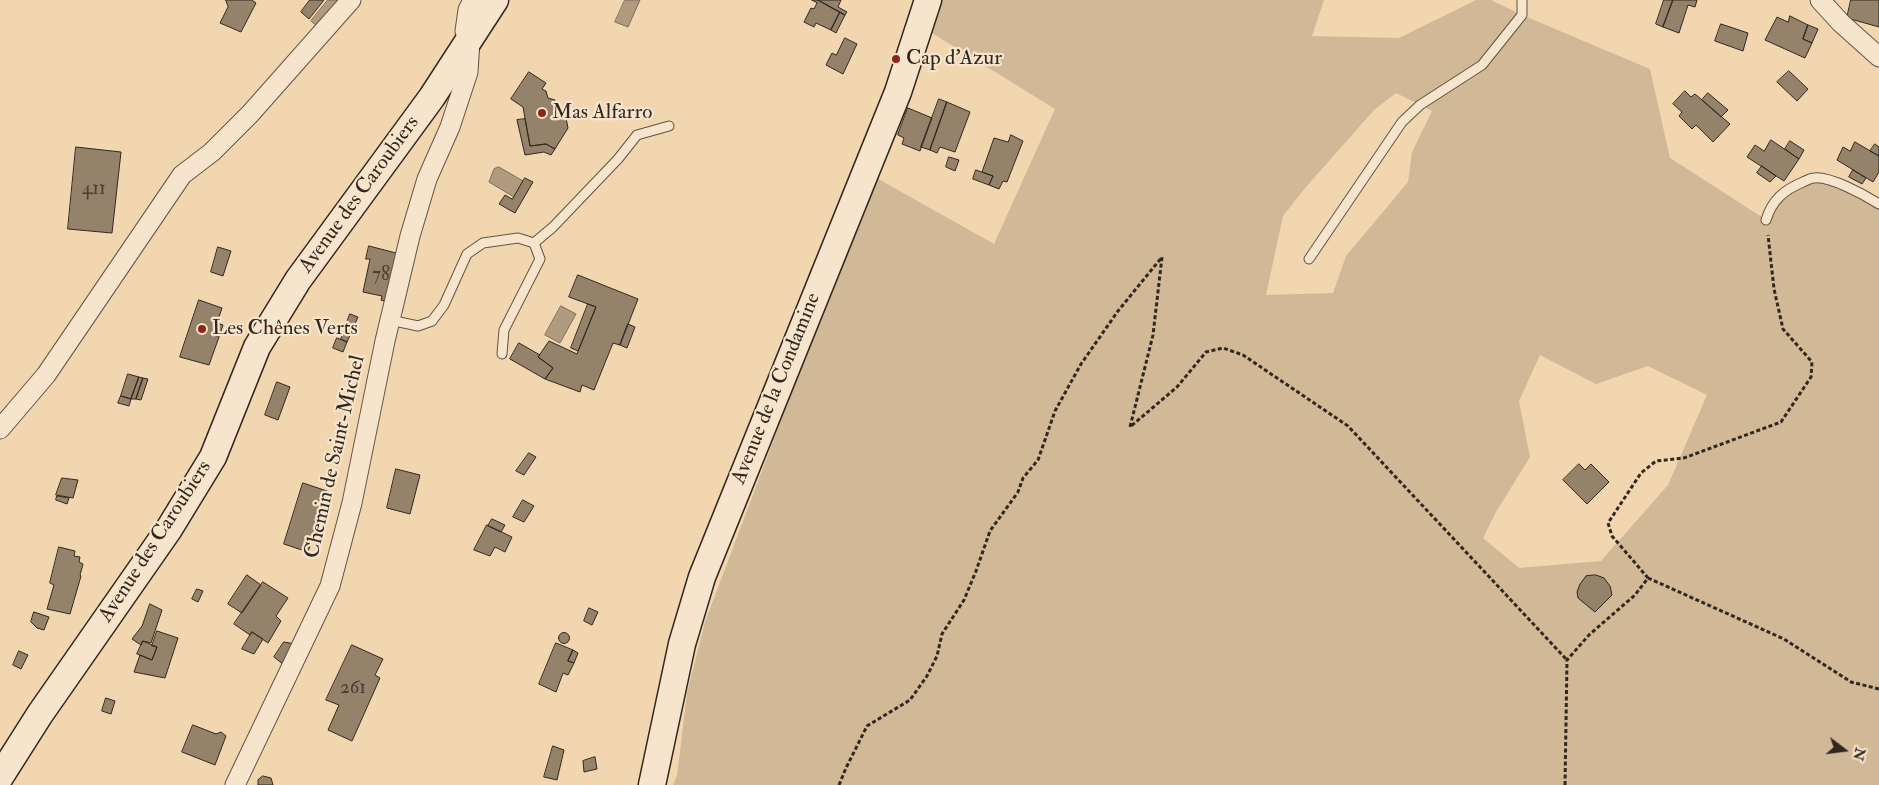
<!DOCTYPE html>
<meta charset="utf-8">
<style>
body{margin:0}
#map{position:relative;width:1879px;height:785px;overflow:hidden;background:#f2d6b0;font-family:"IM FELL Double Pica",serif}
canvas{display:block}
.north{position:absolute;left:1819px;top:725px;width:50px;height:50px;-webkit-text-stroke:4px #f7e4cc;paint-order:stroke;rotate:105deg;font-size:14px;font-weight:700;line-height:20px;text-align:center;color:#30281f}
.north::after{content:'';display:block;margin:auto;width:18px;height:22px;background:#30281f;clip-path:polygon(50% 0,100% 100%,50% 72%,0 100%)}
</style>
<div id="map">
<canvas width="1879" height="785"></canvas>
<div class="north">N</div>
</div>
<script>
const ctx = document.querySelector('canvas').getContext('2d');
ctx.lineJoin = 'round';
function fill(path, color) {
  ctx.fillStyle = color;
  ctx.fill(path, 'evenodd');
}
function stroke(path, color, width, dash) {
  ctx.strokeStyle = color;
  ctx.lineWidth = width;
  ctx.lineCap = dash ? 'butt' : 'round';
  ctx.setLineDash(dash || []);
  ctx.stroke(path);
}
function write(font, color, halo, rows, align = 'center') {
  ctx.font = font + ' "IM FELL Double Pica",serif';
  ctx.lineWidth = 4.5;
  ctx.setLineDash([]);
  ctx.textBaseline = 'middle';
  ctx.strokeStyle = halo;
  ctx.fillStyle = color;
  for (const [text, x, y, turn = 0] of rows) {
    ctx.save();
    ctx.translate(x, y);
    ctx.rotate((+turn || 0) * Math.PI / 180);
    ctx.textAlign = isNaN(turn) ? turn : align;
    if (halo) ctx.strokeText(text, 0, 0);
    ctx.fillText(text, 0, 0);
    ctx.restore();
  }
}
const green = new Path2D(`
 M942 0H1324L1312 36 1399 38 1476 0H1491L1522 15 1650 69 1670 158 1765 219 1769 208 1814 178 1879 204V785H673L677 776 687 693 705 622 873 176 994 244 1055 109 932 33ZM1396 93 1432 111 1412 152 1408 182 1346 256 1333 293 1266 295 1283 216 1306 187 1374 110ZM1540 355 1596 384 1648 366 1707 395 1668 485 1601 561 1519 568 1483 538 1496 512 1530 457 1519 401Z`);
const water = new Path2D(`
 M328 0H344L320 29 311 21Z
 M625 0H640L628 27 615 22Z
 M499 167 523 181 514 197 489 182 494 169Z
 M561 306 576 314 560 343 545 335Z`);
const building = new Path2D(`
 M226 0H252L256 3 241 32 220 23 228 7Z
 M310 0H324L309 19 301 12Z
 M812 0H818L840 12 831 30 816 23 814 27 804 22 811 8 814 9 817 3Z
 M818 0H841L838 7 847 12 845 15Z
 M1664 0H1673L1663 27 1656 24Z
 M1673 0H1697L1695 7 1688 5 1679 33 1663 27Z
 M1851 0H1879V27L1847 18Z
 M840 12 845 15 836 33 831 30Z
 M1790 16 1808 25 1803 39 1812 43 1805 58 1765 40 1777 17 1788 22Z
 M1721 24 1748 33 1743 51 1715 41Z
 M1808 25 1818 29 1812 43 1803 39Z
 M845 38 857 44 843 74 826 65 832 53 836 55Z
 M1789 71 1808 89 1797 101 1777 82Z
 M529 72 546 83 542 89 546 91 548 98 555 100 556 108 558 107 561 119 566 118 568 128 555 149 546 144 530 146 523 107 511 99Z
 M1685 91 1691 97 1695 94 1730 124 1713 142 1696 125 1692 129 1679 116 1682 112 1673 104Z
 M1708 93 1728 110 1721 117 1702 100Z
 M939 99 947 102 930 150 921 147Z
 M947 102 970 112 955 152 940 147 937 153 930 150Z
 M908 108 932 118 920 151 902 144 904 138 898 135Z
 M525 119 530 146 546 144 555 149 551 155 544 152 525 155 517 120Z
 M1011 135 1023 141 1007 182 1003 181 999 189 989 185 993 176 982 172 994 138 1008 142Z
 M1771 140 1799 159 1784 181 1747 157 1755 145 1764 151Z
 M1790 141 1804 150 1799 159 1785 149Z
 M1855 142 1879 156V172L1873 182 1837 160 1843 147 1850 151Z
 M1875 144 1879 147V156L1870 151Z
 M76 147 121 152 112 233 68 229Z
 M949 157 959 160 955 171 946 167Z
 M1762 166 1776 176 1770 182 1757 173Z
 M976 170 993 176 989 185 973 179Z
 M1853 170 1866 178 1862 184 1849 177Z
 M525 178 533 182 515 213 499 204 505 195 512 199Z
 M369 246 400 254 390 303 381 300 382 296 363 292 370 259H366Z
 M218 247 231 251 223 276 211 272Z
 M578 275 638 299 620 345 613 343 594 390 582 385 580 392 545 379 553 368 538 357 549 341 577 354 596 307 569 297Z
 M199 300 222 308 213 335 219 337 209 365 180 357Z
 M588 304 596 307 578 351 571 348Z
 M350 314 358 317 347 342 341 339Z
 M217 323 223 325 219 337 213 335Z
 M628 324 635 327 627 348 620 345Z
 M337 338 347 342 343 352 333 348Z
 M519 343 540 355 538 357 553 368 545 379 510 359Z
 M128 374 139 377 131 399 121 396Z
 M139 377 143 378 136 399H131Z
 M143 378 148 379 141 400 136 399Z
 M277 382 290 387 278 420 265 415Z
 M121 396 131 399 129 406 118 403Z
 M529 453 536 457 524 475 516 471Z
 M1579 464 1585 470 1591 464 1609 482 1587 504 1563 480Z
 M396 469 420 475 410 514 387 508Z
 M62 478 78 480 73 498 56 495Z
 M303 483 327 491 308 552 284 544Z
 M57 496 69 498 67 504 56 500Z
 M523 500 534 506 524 522 513 517Z
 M492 519 505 525 501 532 488 526Z
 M487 525 512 537 505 552 495 547 490 556 474 550Z
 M59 547 75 551 74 556 80 557 79 562 83 564 80 575 81 576 70 614 47 609 54 585 50 583Z
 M247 575 261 585 242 613 228 604Z
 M1596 575 1604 578 1610 586 1612 595 1595 612 1578 598 1577 592 1580 584 1586 576Z
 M263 582 288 598 276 616 281 621 268 643 252 632 250 635 234 624Z
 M197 589 203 591 198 602 192 599Z
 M150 604 162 610 151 643 143 641 141 645 132 639 142 626Z
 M589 608 598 612 592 625 584 621Z
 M34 612 49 617 44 630 37 628 31 622Z
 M157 631 178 638 165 678 134 672 140 655 152 660 157 647 152 646Z
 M252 632 263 639 254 654 242 649Z
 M558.5 638a5.5 5.5 0 1 1 11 0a5.5 5.5 0 1 1-11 0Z
 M143 641 157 647 152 660 137 654Z
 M284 642 295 644 284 665 274 657Z
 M556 643 573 650 568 661 574 663 568 675 563 673 556 692 539 684Z
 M352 645 383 659 375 675 380 678 352 741 328 730 339 705 326 700Z
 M573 650 578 653 574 663 568 661Z
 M19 651 28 655 21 669 13 665Z
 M106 698 115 701 111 714 102 711Z
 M193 725 216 734 221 732 226 736 215 765 182 752Z
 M553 746 564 750 557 780 544 777Z
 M595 757 597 769 584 772 583 761Z
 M263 776 271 778 273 785H258V780Z`);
const path = new Path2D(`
 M1648 578 1784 639 1851 682 1879 689
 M839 785 846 768 867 726 910 700 927 676 937 656 942 634 964 600 976 571 990 531 1018 492 1023 478 1038 460 1055 411 1081 364 1118 311 1162 257 1153 335 1130 427 1177 387 1206 352 1223 348 1243 355 1348 426 1567 660
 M1565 785 1567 660 1589 635 1635 595 1648 578 1612 536 1608 523 1641 473 1656 461 1684 458 1781 422 1811 377 1812 362 1783 329 1774 289 1768 235`);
const lane = new Path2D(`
 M1766 220C1772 200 1784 190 1803 182 1806 181 1810 178 1814 178 1830 176 1865 195 1879 204
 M534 243 553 227 618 159 637 135 669 126
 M1309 259 1402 122 1420 105 1482 65 1522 15V0
 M390 320 418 326 432 321 444 305 467 254 483 243 518 238 534 243 540 259 504 330 502 354`);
const street = new Path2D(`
 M1820 0 1841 23 1879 57
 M0 429 46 375 182 175 212 152 250 114 351 0
 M235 785 330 586 352 503 385 341 410 236 427 179 450 127 468 72 470 41 465 31 468 10 473 0`);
const secondary = new Path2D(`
 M0 777 40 714 169 529 213 457 257 347 298 280 432 97 495 0
 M652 785 682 644 702 577 898 92 928 0`);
const markers = [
 [896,59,5,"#8f2418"],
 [542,113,5,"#8f2418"],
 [202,329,5,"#8f2418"]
];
const numberNames = [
 ["411",94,190],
 ["78",381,276],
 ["261",353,689]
];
const poiNames = [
 ["Cap d’Azur",906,59],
 ["Mas Alfarro",552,113],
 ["Les Chênes Verts",212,329]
];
const streetNames = [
 ["Avenue des Caroubiers",360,195,-54],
 ["Avenue de la Condamine",777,389,-68],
 ["Chemin de Saint-Michel",336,457,-77],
 ["Avenue des Caroubiers",156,542,-57]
];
fill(green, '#d1b897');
fill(water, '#b09b7f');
stroke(water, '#7d6d59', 1);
fill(building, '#95826a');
stroke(building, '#30281f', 1);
stroke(lane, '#605443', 11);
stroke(street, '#605443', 21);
stroke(secondary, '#30281f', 29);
stroke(path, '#30281f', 3, [4, 2.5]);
stroke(lane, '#f7e4cc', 9);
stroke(street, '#f7e4cc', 19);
stroke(secondary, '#f7e4cc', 26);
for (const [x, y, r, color] of markers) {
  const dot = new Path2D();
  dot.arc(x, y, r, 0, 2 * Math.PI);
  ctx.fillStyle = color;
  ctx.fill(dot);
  stroke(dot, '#f7e4cc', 2);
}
write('19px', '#493e32', null, numberNames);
write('21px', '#30281f', '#f7e4cc', poiNames, 'left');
write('21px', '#30281f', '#f7e4cc', streetNames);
</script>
